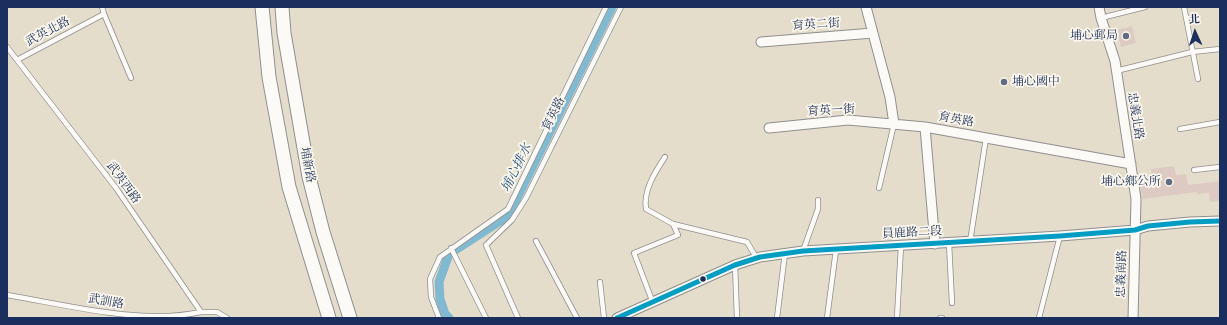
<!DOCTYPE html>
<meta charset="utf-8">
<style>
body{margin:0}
#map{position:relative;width:1227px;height:325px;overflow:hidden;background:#e4ddcc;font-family:"IM FELL Great Primer","Noto Serif TC",serif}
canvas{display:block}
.frame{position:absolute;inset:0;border:8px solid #1b2f5e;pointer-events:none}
.north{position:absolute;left:1175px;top:12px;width:40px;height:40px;-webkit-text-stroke:3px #fbf7ec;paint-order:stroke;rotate:357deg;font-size:11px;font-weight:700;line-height:16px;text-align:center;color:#1b2f5e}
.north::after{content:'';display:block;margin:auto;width:14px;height:18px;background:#1b2f5e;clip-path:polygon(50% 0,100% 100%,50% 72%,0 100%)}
</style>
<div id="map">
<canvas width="1227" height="325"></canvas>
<div class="frame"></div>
<div class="north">北</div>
</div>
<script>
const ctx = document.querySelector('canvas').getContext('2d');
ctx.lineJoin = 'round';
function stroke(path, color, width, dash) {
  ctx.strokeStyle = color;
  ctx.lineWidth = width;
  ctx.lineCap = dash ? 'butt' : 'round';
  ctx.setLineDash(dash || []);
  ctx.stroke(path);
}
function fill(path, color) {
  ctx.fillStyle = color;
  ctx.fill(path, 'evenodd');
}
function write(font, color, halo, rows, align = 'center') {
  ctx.font = font + ' "IM FELL Great Primer","Noto Serif TC",serif';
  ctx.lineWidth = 3.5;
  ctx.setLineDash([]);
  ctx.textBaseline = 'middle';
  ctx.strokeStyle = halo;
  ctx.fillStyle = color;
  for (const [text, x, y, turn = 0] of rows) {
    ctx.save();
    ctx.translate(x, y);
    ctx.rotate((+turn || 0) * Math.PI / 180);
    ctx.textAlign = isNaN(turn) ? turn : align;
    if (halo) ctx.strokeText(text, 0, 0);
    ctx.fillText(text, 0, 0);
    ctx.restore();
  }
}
const canal = new Path2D(`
 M449 318 445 314 440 299 439 282 449 254 508 216 612 7`);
const building = new Path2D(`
 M1132 26 1136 43 1121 47 1117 30Z
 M1174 166 1176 175 1186 174 1188 185 1220 181V201L1210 202 1209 193 1197 194V192L1142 199 1140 181 1152 179 1151 169Z`);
const lane = new Path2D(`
 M1184 7 1198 79
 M104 14 131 78
 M1101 18 1145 7
 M7 47 116 188 201 312H217L227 318
 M17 60 104 14 102 7
 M1116 71 1192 52 1220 49
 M1180 129 1220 122
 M665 157C655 172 643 191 646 209L673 224 747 242 756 257
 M1194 170 1220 167
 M879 188 894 124
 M536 241 577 318
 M970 242 986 138
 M949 243 952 303
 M451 248 486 318
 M803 251 818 209V200
 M735 265 737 318
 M600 282 604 318
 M7 295C68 305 141 325 201 312
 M653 303 634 253 678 235 673 224
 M439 318 431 297 430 279 440 257 508 209 606 7
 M518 318 486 245 512 220 526 198 621 7
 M777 318 785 253
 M827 318 836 250
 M897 318 901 246
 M940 318H942
 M1039 318 1060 236`);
const street = new Path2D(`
 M866 7 890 97 894 124
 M1099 7 1101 18 1115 61 1136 199 1133 318
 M761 42 873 33
 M925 127 935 244
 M769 128 848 120 925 127 1131 164
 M617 318 735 265 760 257 803 251 1060 236 1135 230 1148 226 1190 222 1220 221`);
const secondary = new Path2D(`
 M262 7 269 77 289 187 329 318
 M282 7 284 33 309 177 323 232 350 318`);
const bus1 = new Path2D(`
 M617 318 735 265 760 257 803 251 1060 236 1135 230 1148 226 1190 222 1220 221`);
const markers = [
 [1126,36,4,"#616c84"],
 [1004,82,4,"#616c84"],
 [1169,182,4,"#616c84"],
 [703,279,3.5,"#1b2f5e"]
];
const streetNames = [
 ["育英二街",816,25,-4],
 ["武英北路",48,32,-28],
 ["育英一街",831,111,-3],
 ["育英路",554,114,-64],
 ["忠義北路",1135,116,81],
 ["育英路",956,120,10],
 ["埔新路",307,165,79],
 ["武英西路",123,183,54],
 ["員鹿路二段",912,233,-3],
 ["忠義南路",1122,274,-88],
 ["武訓路",106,302,10]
];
const poiNames = [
 ["埔心郵局",1118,36],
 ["埔心國中",1012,82,"left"],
 ["埔心鄉公所",1161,182]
];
const waterNames = [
 ["埔心排水",517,168,-64]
];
stroke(canal, '#80b9d0', 9);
fill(building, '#ddcbc3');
stroke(lane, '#908f8f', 6);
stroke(street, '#908f8f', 11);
stroke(secondary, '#908f8f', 15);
stroke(lane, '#fbfaf7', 4.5);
stroke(street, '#fbfaf7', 9);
stroke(secondary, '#fbfaf7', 13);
stroke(bus1, '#039dc3', 5);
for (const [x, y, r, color] of markers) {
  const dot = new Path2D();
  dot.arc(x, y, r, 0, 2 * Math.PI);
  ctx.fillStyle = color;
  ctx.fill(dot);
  stroke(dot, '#fbf7ec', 1.5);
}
write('12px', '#1b2f5e', '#fbf7ec', streetNames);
write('12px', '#1b2f5e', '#fbf7ec', poiNames, 'right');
write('italic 13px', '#2f5a86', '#fbf7ec', waterNames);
</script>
